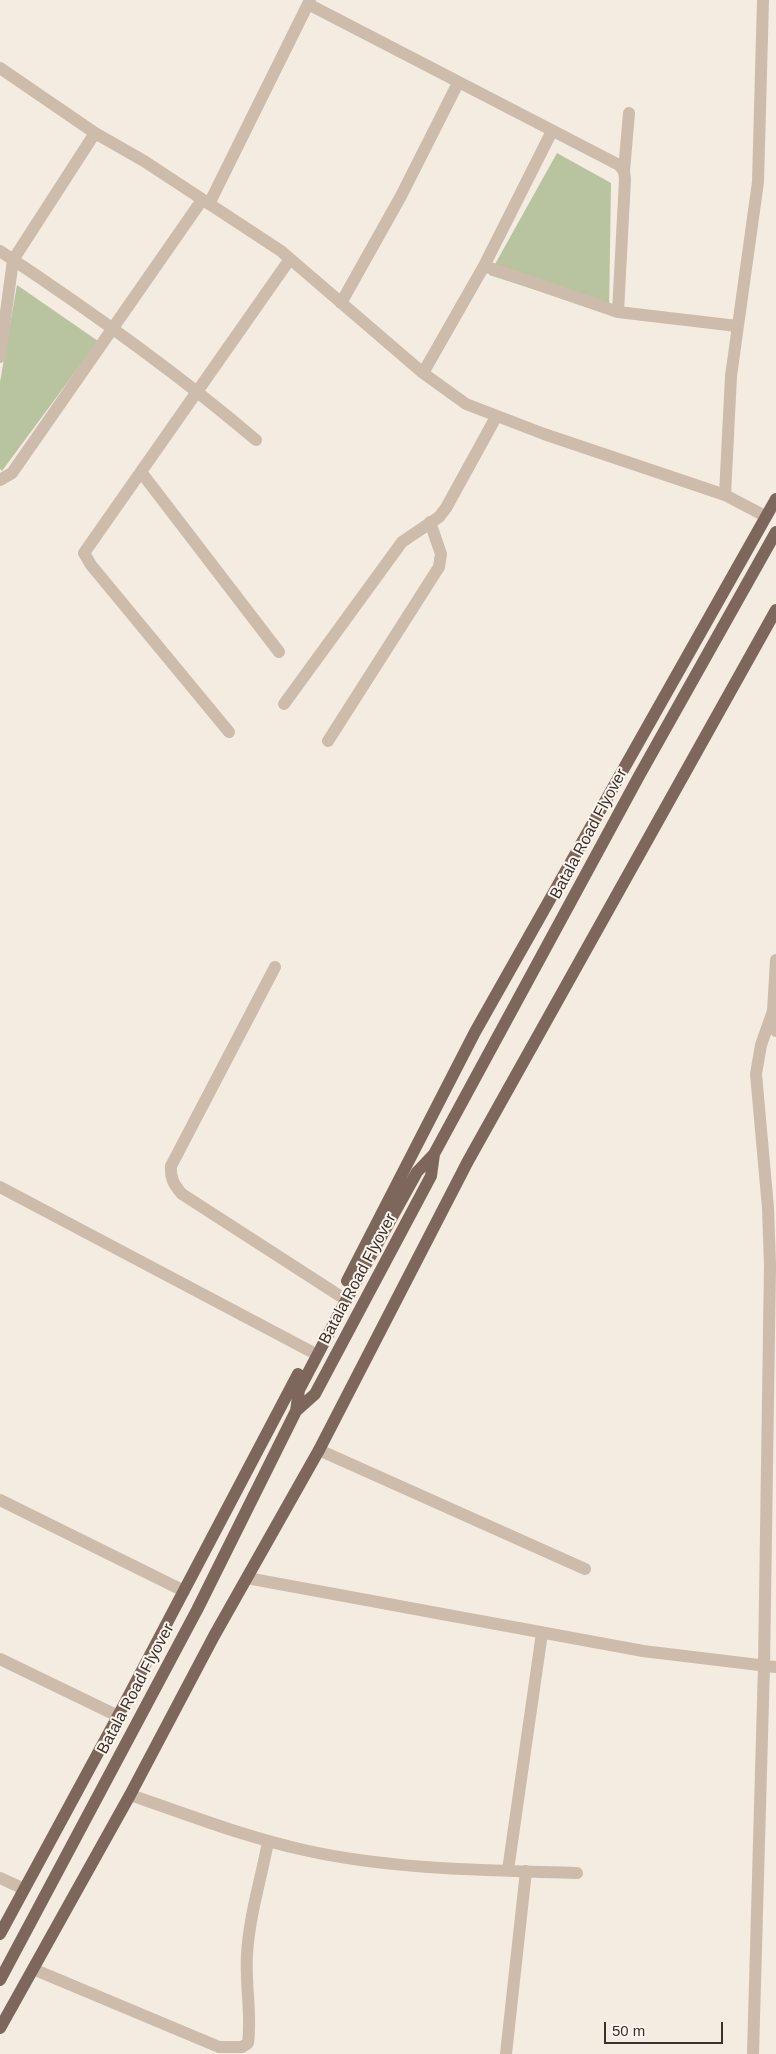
<!DOCTYPE html>
<style>
body{margin:0}
#map{position:relative;width:776px;height:2054px;overflow:hidden;background:#f4ebe1;font-family:Arial,sans-serif}
canvas{display:block}
.scale{position:absolute;left:604px;top:2022px;width:119px;height:22px;box-sizing:border-box;border:2px solid #3b302b;border-top:0;padding-left:6px;font-size:15px;line-height:18px;white-space:nowrap;color:#3b302b;-webkit-text-stroke:4px #fbf5ee;paint-order:stroke}
</style>
<div id="map">
<canvas width="776" height="2054"></canvas>
<div class="scale">50 m</div>
</div>
<script>
const ctx = document.querySelector('canvas').getContext('2d');
ctx.lineJoin = 'round';
function fill(path, color) {
  ctx.fillStyle = color;
  ctx.fill(path, 'evenodd');
}
function stroke(path, color, width, dash) {
  ctx.strokeStyle = color;
  ctx.lineWidth = width;
  ctx.lineCap = dash ? 'butt' : 'round';
  ctx.setLineDash(dash || []);
  ctx.stroke(path);
}
function write(font, color, halo, rows, align = 'center') {
  ctx.font = font + ' Arial,sans-serif';
  ctx.lineWidth = 4;
  ctx.setLineDash([]);
  ctx.textBaseline = 'middle';
  ctx.strokeStyle = halo;
  ctx.fillStyle = color;
  for (const [text, x, y, turn = 0] of rows) {
    ctx.save();
    ctx.translate(x, y);
    ctx.rotate((+turn || 0) * Math.PI / 180);
    ctx.textAlign = isNaN(turn) ? turn : align;
    if (halo) ctx.strokeText(text, 0, 0);
    ctx.fillText(text, 0, 0);
    ctx.restore();
  }
}
const green = new Path2D(`
 M557 153 611 183 609 313 489 275Z
 M17 285 98 341 2 471 0 469V382Z`);
const minor = new Path2D(`
 M763 0 758 182 731 376 725 495 765 516
 M308 4 619 165 624 171 625 179 618 312
 M0 68 95 133 144 161 281 251 423 373 466 404 544 434 725 495
 M624 171 629 113
 M209 204 310 0
 M0 251C89 310 175 371 256 440
 M484 266 618 312 737 326
 M341 303 401 196 458 83
 M0 357 13 260 95 133
 M423 373 484 266 552 131
 M141 472 279 652
 M0 480 12 473 202 200
 M284 704 402 542 439 517 446 508 496 417
 M229 732 91 565 84 553 290 259
 M328 741 439 567 441 554 430 522
 M776 960 773 1011 776 1031
 M275 967 171 1166C170 1178 174 1185 182 1194L340 1296
 M0 1187 310 1351
 M319 1450 585 1569
 M0 1500 184 1591
 M247 1578 643 1651 776 1667
 M0 1659 118 1716
 M130 1795C187 1814 244 1837 304 1850 393 1870 486 1870 577 1873
 M508 1870 542 1633
 M0 1878 24 1889
 M33 1969 219 2047H242L248 2043C252 2015 245 1984 247 1955 249 1917 261 1879 268 1842
 M506 2054 526 1871
 M753 2054 764 1666 770 1265 768 1208 756 1074 761 1045 773 1011 776 1010`);
const major = new Path2D(`
 M347 1281 475 1032 776 499
 M296 1411 315 1394 431 1176 434 1154
 M0 1934 118 1716 298 1374
 M0 1980 197 1610 296 1411 299 1390 350 1293 417 1172 434 1154 639 776 776 532
 M0 2028 130 1795 214 1636 319 1450 468 1161 776 610`);
const streetNames = [
 ["Batala Road Flyover",589,834,-62],
 ["Batala Road Flyover",358,1279,-62],
 ["Batala Road Flyover",136,1689,-62]
];
fill(green, '#b8c4a0');
stroke(minor, '#cdbbac', 12);
stroke(major, '#7d675c', 12);
write('16px', '#3b302b', '#fbf5ee', streetNames);
</script>
